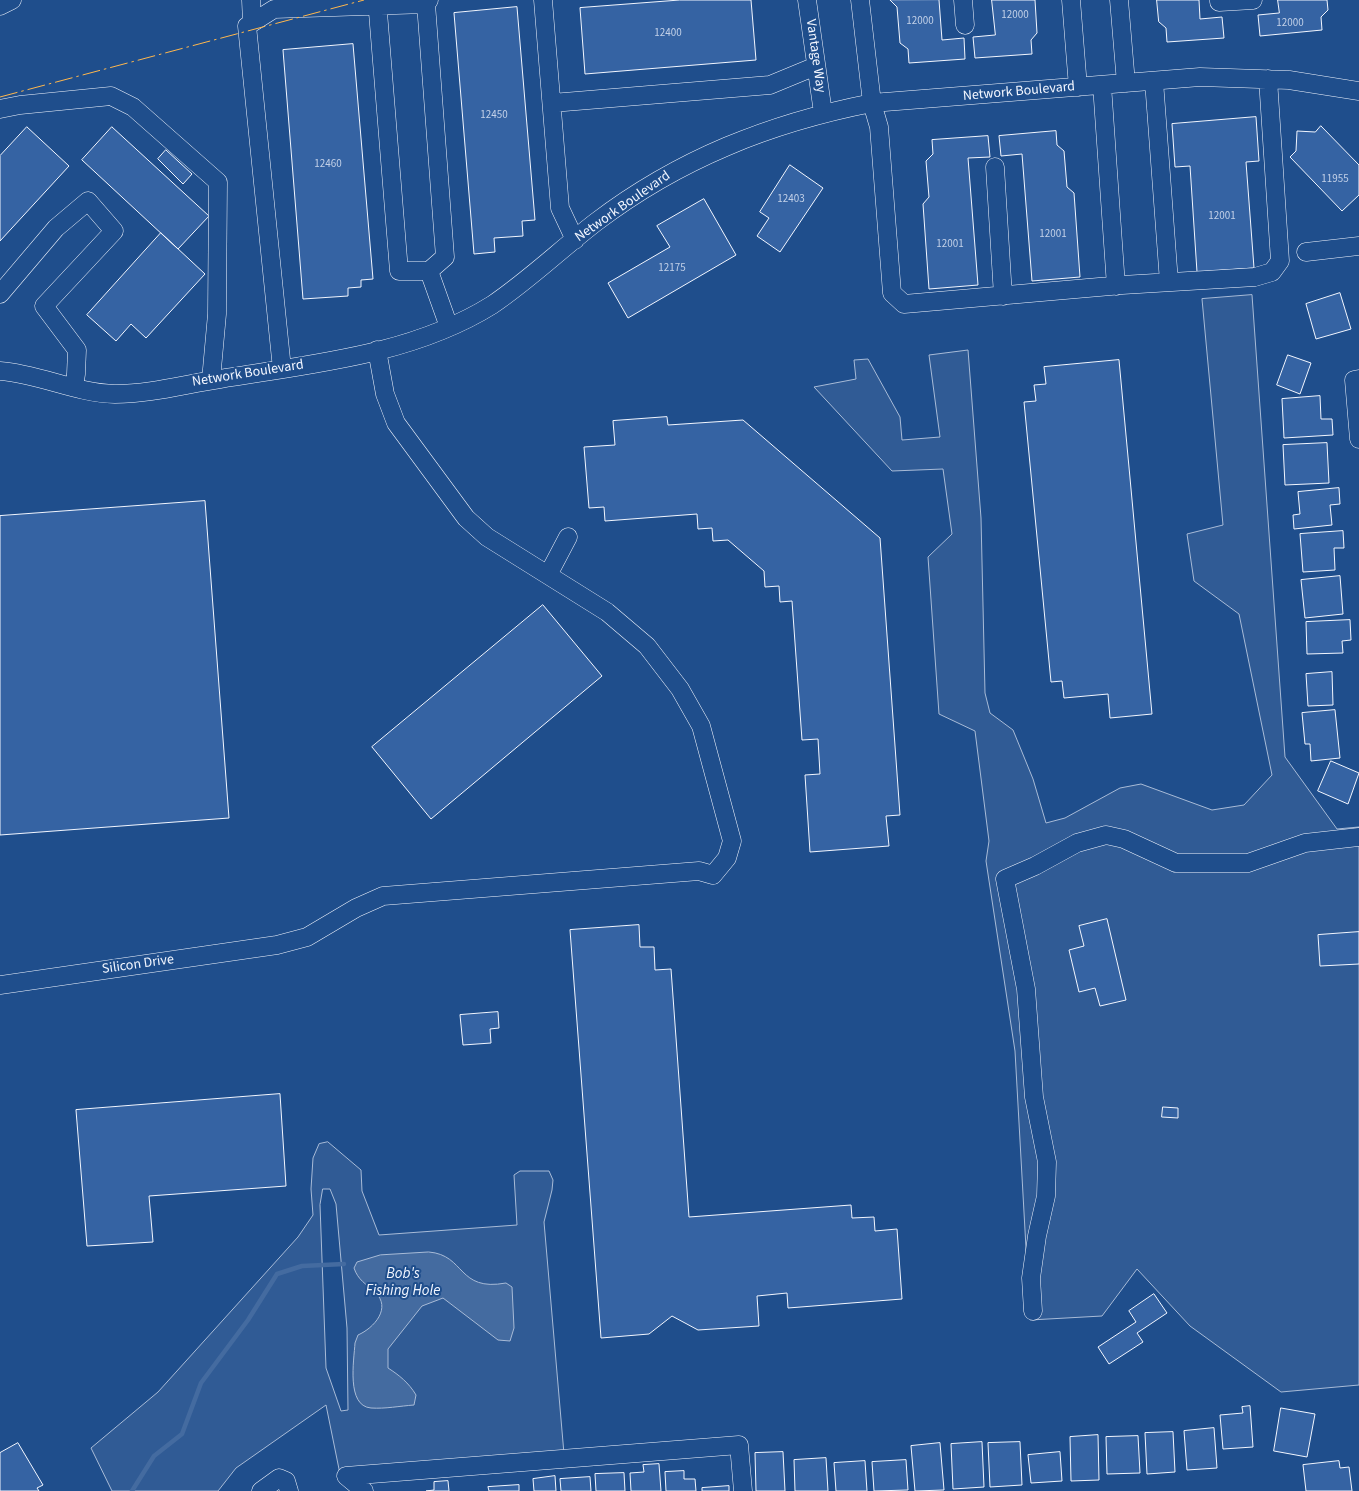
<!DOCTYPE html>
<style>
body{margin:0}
canvas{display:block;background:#1f4e8c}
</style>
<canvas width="1359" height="1491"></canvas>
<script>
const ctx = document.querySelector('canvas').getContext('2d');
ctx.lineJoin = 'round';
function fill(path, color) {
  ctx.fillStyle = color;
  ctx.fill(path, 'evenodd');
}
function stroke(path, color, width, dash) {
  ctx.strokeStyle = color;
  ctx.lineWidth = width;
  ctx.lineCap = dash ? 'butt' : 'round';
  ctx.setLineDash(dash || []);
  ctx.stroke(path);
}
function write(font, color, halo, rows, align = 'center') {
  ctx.font = font + ' "Source Sans 3",sans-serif';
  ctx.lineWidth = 4;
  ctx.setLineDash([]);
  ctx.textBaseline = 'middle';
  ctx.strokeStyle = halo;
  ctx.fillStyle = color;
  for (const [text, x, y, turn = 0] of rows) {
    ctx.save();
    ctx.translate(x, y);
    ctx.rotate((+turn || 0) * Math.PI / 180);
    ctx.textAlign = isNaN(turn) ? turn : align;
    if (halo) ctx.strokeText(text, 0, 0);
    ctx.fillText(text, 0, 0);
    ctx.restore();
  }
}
const built = new Path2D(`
 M1252 295 1285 757 1337 829 1359 827V1385L1281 1392 1190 1326 1137 1269 1102 1316 1030 1320 1015 1051 986 861 989 841 975 731 939 714 928 557 952 534 943 469 892 471 814 387 856 379 854 360 868 359 900 417 902 440 940 437 929 355 968 350 981 518 985 693 990 713 1013 730 1033 779 1046 823 1065 818 1120 788 1141 784 1212 810 1244 805 1272 775 1239 614 1194 581 1187 534 1223 525 1202 299Z
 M328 1142 361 1170 362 1191 379 1235 517 1225 514 1175 520 1171H549L553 1180 552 1190 544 1222 564 1454 340 1474 326 1405 236 1468 218 1491H112L91 1448 158 1392 298 1237 313 1215 311 1189 313 1158 319 1144ZM323 1189H330L336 1204 347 1328 348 1410 341 1411 326 1368 320 1205Z`);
const water = new Path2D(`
 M429 1252C466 1255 457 1292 506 1283L512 1287 514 1328 510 1341 498 1340 443 1298 422 1306 388 1349V1368C399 1375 409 1383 416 1395L414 1405C400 1406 385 1409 371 1408 346 1406 354 1360 355 1343L358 1335C374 1328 392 1308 375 1292 366 1284 358 1280 354 1268L357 1262 380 1255Z`);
const stream = new Path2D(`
 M132 1491 154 1456 182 1434 201 1383 248 1320 277 1274 302 1266 344 1264`);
const building = new Path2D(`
 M680 0H751L756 60 585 74 580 8Z
 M939 0 942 40 964 38 965 59 909 63 908 49 900 43 897 7 890 0Z
 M992 0H1035L1037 33 1031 40 1032 54 975 58 973 37 995 35Z
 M1157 0H1199L1200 19 1222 17 1224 38 1167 42 1166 28 1159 22Z
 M1278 0H1327L1328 10 1321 17 1322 30 1260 36 1258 15 1279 13Z
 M517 7 535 220 522 221 523 236 494 238 495 252 474 254 454 13Z
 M353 44 373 279 361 280V287L348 288V296L303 299 283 50Z
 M1256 117 1259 161 1246 162 1254 268 1197 272 1190 166 1175 167 1172 124Z
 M1321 126 1359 165V195L1342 211 1290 157 1296 151 1297 131 1315 132Z
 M27 127 69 166 0 241V156Z
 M112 127 209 216 178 249 82 160Z
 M1056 131 1057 145 1064 151 1067 187 1074 193 1080 277 1032 281 1022 154 1001 156 999 136Z
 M988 136 990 157 968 158 978 285 929 289 923 204 929 197 926 161 933 154 932 140Z
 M166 150 192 174 183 184 158 159Z
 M790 165 823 188 780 252 757 236 769 218 760 212Z
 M704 199 736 255 628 318 608 283 670 247 657 226Z
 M161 233 205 274 146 338 131 324 116 341 87 315Z
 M1340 293 1351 329 1316 339 1306 304Z
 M1288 355 1311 363 1300 394 1277 385Z
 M1119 360 1152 714 1110 718 1108 694 1064 698 1062 681 1051 682 1024 402 1036 401 1034 385 1046 384 1044 367Z
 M1320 396 1321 419H1332L1333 435 1284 438 1282 399Z
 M667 417 668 425 743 420 880 538 900 815 886 816 889 846 810 852 805 775 820 774 818 739 802 740 792 601 780 602 779 586 765 587 764 571 728 540 713 541 712 528 698 529 697 514 605 521 604 507 589 508 584 447 615 445 613 421Z
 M1327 443 1329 483 1285 485 1283 445Z
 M1339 488 1340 504 1330 505 1332 525 1294 529 1293 515 1300 514 1298 492Z
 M205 501 229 818 0 835V516Z
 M1343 531 1344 548H1334L1335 570 1303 572 1300 534Z
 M1340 576 1343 614 1305 618 1301 580Z
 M543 605 602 676 431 819 372 747Z
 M1350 620 1351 640 1342 641 1343 653 1307 654 1306 622Z
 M1332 672 1333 705 1308 706 1306 674Z
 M1335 710 1340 758 1311 761 1310 744H1305L1302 713Z
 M1331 761 1359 773 1348 804 1318 791Z
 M1107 919 1126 1000 1100 1006 1095 988 1079 992 1069 950 1084 946 1079 926Z
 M639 925 640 947H654L655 970 671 969 689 1217 851 1205 852 1218 874 1217 875 1231 897 1229 902 1299 788 1308 787 1293 757 1296 759 1326 698 1330 672 1316 649 1334 601 1338 570 930Z
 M1359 932V964L1320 966 1318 935Z
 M498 1012 499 1028 490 1029 491 1043 463 1045 460 1015Z
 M280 1094 286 1186 149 1196 153 1242 87 1246 76 1110Z
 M1163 1107 1178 1108V1118L1162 1117Z
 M1154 1294 1167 1313 1137 1333 1143 1342 1109 1364 1098 1347 1136 1322 1129 1311Z
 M1250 1406 1253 1447 1223 1449 1220 1415 1243 1413 1242 1407Z
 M1281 1408 1315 1414 1307 1457 1274 1451Z
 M1214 1428 1217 1468 1187 1470 1184 1431Z
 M1173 1432 1175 1472 1147 1474 1145 1433Z
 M1098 1435 1099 1480 1071 1481 1070 1437Z
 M1138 1436 1140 1473 1107 1474 1106 1437Z
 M982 1442 984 1487 953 1489 951 1444Z
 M1020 1442 1022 1485 990 1487 988 1443Z
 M18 1443 43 1485 37 1488 39 1491H0V1453Z
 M940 1443 944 1490 915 1491 911 1446Z
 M783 1452 785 1491H756L755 1453Z
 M1060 1452 1062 1481 1031 1483 1028 1455Z
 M826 1458 828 1491H795L794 1460Z
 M906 1460 908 1490 874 1491 872 1462Z
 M865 1461 867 1491H836L834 1463Z
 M1339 1461 1340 1468 1349 1467 1352 1491H1306L1303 1465Z
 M659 1464 661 1491H631L630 1473 644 1472 643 1465Z
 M684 1471V1479H695L696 1491H666L665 1472Z
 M624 1473 625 1491H596L595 1474Z
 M555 1476 556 1491H534L533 1479Z
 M590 1477 591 1491H561L560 1479Z
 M448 1481 449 1491H426L434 1490V1482Z
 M519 1485V1491H489L488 1487Z
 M729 1486V1491H702V1488Z`);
const minor = new Path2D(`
 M251 0 252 23
 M377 0 399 271H429L449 327
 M543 0 560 208 575 240
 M807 0 823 113
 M860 0 872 103 879 127 892 293 904 304 1122 285 1255 277 1272 272 1280 261 1268 79
 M963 0 965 25
 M1071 0 1078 87
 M1119 0 1126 83
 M1219 0V2L1253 0
 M426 4 445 257 429 271
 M0 6 12 0
 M1154 81 1169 282
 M1102 85 1116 286
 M552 103 770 85 816 66
 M0 109 20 105 111 96 133 107 218 182 217 314 211 380
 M995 167 1003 296
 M1306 252 1359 246
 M0 294 56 228 88 201 114 231 44 306 77 350 76 374 74 387
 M282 369 247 26 274 9 426 4 429 0
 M0 371C40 374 75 393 115 394 150 394 186 384 220 379 311 364 412 355 492 305 529 280 561 249 596 222 679 159 770 123 872 103L1200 77 1289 80 1359 91
 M1359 379 1354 380 1359 439
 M548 575 568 537
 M0 985 277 945 307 937 356 908 383 896 699 871 713 875 727 858 732 841 701 726 680 689 647 646 607 612 487 537 466 518 396 423 385 394 377 350
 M1033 1311 1031 1278 1037 1236 1046 1196 1047 1162 1034 1097 1026 989 1005 879 1035 866 1077 843 1106 835 1124 839 1176 863H1248L1305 843 1359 837
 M346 1476 739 1445 743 1491
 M346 1476 364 1491
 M261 1491 279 1478 286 1481 289 1491`);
const power = new Path2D(`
 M0 97 364 0`);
const numberNames = [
 ["12000",1015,16],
 ["12000",920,22],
 ["12000",1290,24],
 ["12400",668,34],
 ["12450",494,116],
 ["12460",328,165],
 ["11955",1335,180],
 ["12403",791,200],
 ["12001",1222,217],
 ["12001",1053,235],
 ["12001",950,245],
 ["12175",672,269]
];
const streetNames = [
 ["Vantage Way",815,56,82],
 ["Network Boulevard",1019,92,-5],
 ["Network Boulevard",623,207,-35],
 ["Network Boulevard",248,374,-9],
 ["Silicon Drive",138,965,-8]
];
const waterNames = [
 ["Bob's",403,1275],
 ["Fishing Hole",403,1292]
];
fill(built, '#305b95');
stroke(built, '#a8bbd7', 1);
fill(water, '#446ba0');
stroke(water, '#a8bbd7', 1);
stroke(stream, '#446ba0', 4.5);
fill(building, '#3563a3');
stroke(building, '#f2f6ff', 1);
stroke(minor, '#f2f6ff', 19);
stroke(minor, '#1f4e8c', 18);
stroke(power, '#ffb74d', 1, [18, 4, 2.5, 4]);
write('11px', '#c3d1e8', null, numberNames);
write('14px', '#f2f6ff', '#1f4e8c', streetNames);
write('italic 15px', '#f2f6ff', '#1f4e8c', waterNames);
</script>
